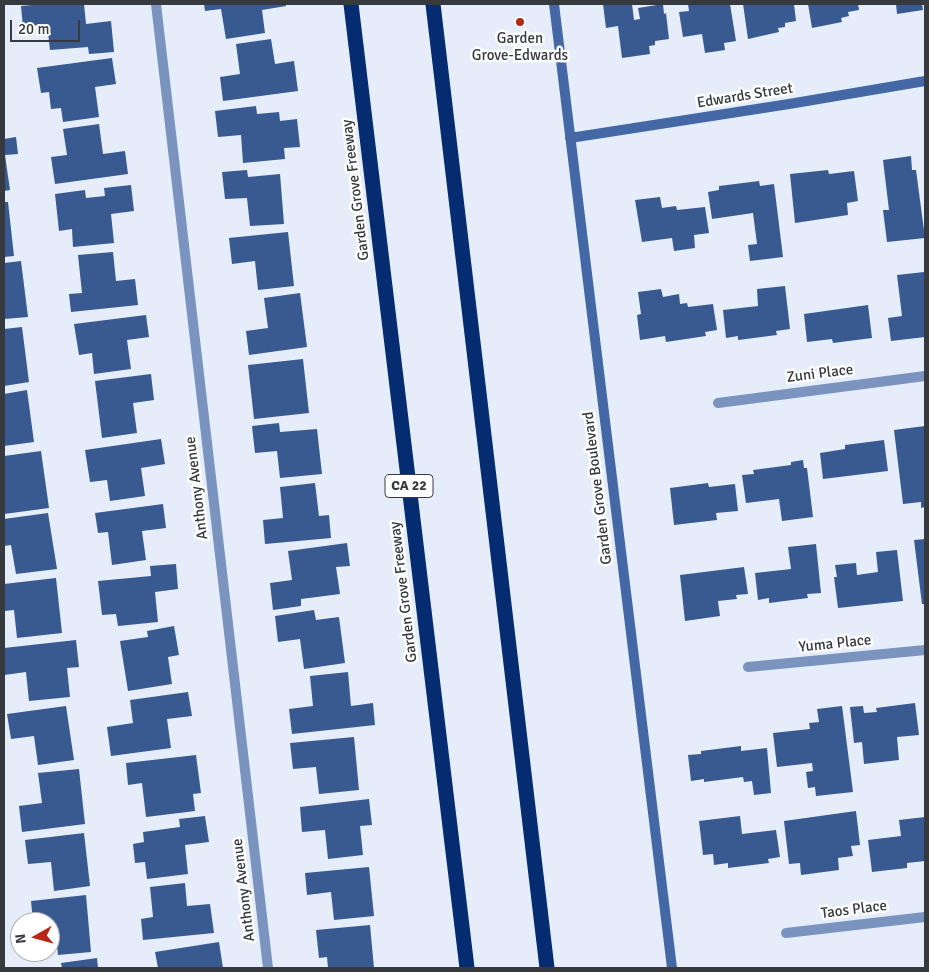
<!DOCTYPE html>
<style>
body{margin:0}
#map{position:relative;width:929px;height:972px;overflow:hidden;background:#e6edfa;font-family:Signika,sans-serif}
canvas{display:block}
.frame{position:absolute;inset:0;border:5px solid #36393e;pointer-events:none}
.north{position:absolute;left:10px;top:912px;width:50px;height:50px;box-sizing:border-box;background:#fff;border:1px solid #afb0b2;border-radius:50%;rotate:263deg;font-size:14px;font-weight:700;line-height:20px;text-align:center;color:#36393e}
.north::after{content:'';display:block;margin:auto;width:18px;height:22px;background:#b52716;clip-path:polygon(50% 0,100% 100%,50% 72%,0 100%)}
.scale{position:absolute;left:10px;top:20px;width:70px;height:22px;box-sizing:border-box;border:2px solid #36393e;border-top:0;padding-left:6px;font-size:15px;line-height:18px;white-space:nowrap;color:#36393e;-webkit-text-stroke:4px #fff;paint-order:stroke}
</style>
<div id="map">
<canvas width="929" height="972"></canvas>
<div class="frame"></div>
<div class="north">N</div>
<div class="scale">20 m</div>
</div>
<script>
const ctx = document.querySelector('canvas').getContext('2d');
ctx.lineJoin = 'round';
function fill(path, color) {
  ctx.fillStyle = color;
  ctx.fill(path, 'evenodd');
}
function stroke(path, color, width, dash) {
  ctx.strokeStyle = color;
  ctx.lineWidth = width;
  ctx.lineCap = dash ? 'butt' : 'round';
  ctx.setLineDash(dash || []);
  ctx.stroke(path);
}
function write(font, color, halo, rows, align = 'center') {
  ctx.font = font + ' Signika,sans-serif';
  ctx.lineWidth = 5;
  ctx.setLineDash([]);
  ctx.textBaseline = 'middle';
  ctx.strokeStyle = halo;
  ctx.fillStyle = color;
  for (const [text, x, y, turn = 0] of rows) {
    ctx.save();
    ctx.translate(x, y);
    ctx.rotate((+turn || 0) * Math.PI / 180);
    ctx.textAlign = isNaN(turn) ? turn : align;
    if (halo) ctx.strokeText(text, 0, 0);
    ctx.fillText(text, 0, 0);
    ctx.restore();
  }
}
const building = new Path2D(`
 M42 4H84L86 24 111 21 114 52 89 54 88 47 50 50 47 24 23 27 21 6Z
 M204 4H286V6L262 10 265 33 226 39 221 9 205 11Z
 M603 4H632L634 20 640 19 638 8 663 4 664 14 666 13 669 39 655 41V45L649 46 650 54 622 58 618 26 606 28Z
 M688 4H730L736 41 724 43 725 50 705 53 702 34 683 37 679 12 689 11Z
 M743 4H794L796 21 785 23V27L778 28 779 32 748 39Z
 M808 4H858L859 10 848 12 849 16 841 18 842 22 812 28Z
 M896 4H922L923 10 897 14Z
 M271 39 275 64 294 61 298 91 223 101 220 77 240 74 236 44Z
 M112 58 116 84 95 87 99 117 63 122 61 108 51 109 49 92 41 93 37 68Z
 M256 106 257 114 279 112 280 121 297 119 300 147 284 148 285 159 243 163 241 135 218 137 215 111Z
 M99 124 103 154 125 151 128 174 55 184 51 157 67 155 63 129Z
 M16 137 18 154 5 155 10 190 4 191V139Z
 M911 156 912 170H916L925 238 887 242 883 210H889L883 160Z
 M247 170 248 177 280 174 284 224 250 226 247 198 225 199 222 172Z
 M828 170 829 174 854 171 858 201 847 203 848 215 795 223 790 174Z
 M759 181 760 186 774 184 783 257 750 261 748 245 757 244 753 213 712 219 708 192 719 190V186Z
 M131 185 134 211 111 214 114 243 73 247 72 229 59 231 55 194 85 190 86 198 105 196 104 188Z
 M660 197 662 208 676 206 677 210 705 207 709 233 694 235 695 248 674 251 672 238 642 242 635 200Z
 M4 202H8L14 256 4 257Z
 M288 232 294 286 258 290 255 261 232 264 229 238Z
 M113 252 116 281 135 279 138 305 71 312 69 294 82 293 78 255Z
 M21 261 28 317 4 319V263Z
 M924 272 925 283V337L891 341 888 318 902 316 897 275Z
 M785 286 790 329 776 331 777 335 738 340V336L726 338 723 310 758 306 757 289Z
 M661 289 663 297 679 294 680 304 687 303 688 307 713 304 717 330 705 332 706 336 666 342 665 336 640 340 637 315 641 314 638 292Z
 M300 293 307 347 249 355 246 331 268 328 264 298Z
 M868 305 872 338 833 343 832 339 807 342 804 314Z
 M146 315 149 337 127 340 131 369 94 374 92 353 79 355 74 324Z
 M22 327 29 382 4 386V329Z
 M303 359 309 413 254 419 248 365Z
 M151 374 154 400 133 403 137 433 102 438 95 381Z
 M27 390 34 442 4 446V394Z
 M279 423 280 432 317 429 322 474 280 478 277 451 255 453 252 426Z
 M925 426V507L921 508V502L903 504 894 430Z
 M161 439 165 464 141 468 145 496 110 501 107 480 90 482 85 450Z
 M884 440 888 471 823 479 820 453 845 449V445Z
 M41 451 49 508 4 514V456Z
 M803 460 804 468H807L813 517 782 521 779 499 746 503 742 475 754 474 753 470 791 465V462Z
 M315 483 319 516 329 515 331 538 265 544 263 520 283 518 280 487Z
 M708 483 709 487 735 484 738 511 716 513 717 520 674 525 670 488Z
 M163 504 166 528 142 531 146 560 112 565 108 532 98 533 95 513Z
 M48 513 57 569 16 574 11 545 4 546V519Z
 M925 539V604H922L914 540Z
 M347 543 350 566 336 567 340 594 301 599V606L273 610 270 583 292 580 288 551Z
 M816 544 821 593 807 594 808 598 769 603V598L758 600 755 573 791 569 788 547Z
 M897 550 903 601 838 608 834 577H837L835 565 856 563 857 575 878 572 876 552Z
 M176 564 178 589 155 592 158 622 118 626 116 614 102 615 98 581 151 576 150 566Z
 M744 567 748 594 736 595 737 599 718 601 720 616 685 621 680 575Z
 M56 578 62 633 17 638 14 610 4 611V584Z
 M314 610 316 620 339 617 345 663 304 669 300 639 278 642 275 616Z
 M174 626 179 655 168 657 172 684 128 691 120 641 148 637 147 631Z
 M76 640 79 667 67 668 70 697 29 701 26 672 4 675V648Z
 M348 672 351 706 373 703 375 725 292 734 289 709 313 706 310 676Z
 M188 692 192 716 167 719 171 748 111 756 107 727 133 723 130 700Z
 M915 703 919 735 897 737 899 760 864 764 862 742 854 743 850 707 863 706 864 713 877 712 876 708Z
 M66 706 74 760 38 765 34 736 11 739 7 714Z
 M842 706 853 792 816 796 815 787 808 788 806 772 813 771 812 763 777 767 773 733 810 729 809 723 819 722 817 709Z
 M354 737 359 790 319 794 316 767 293 769 290 743Z
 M741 746V751L767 748 771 793 754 795 752 781 744 782 743 777 704 782V779L691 781 688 755 701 754V751Z
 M196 755 201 793 193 794 195 811 146 817 142 783 128 785 126 763Z
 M79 769 85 824 22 832 19 806 42 803 38 773Z
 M369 799 372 825 360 826 363 855 328 859 325 830 302 832 300 807Z
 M856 811 860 845 851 846 853 856 838 858 839 870 801 875 800 863 789 864 784 821Z
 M205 816 209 842 185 845 188 874 147 879 145 862 135 863 133 844 144 842 143 832 180 827 179 819Z
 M740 816 742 834 776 830 780 857 768 859 769 863 728 868V863L714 865 713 854 703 855 699 821Z
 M925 817V861L907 863V868L872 872 868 840 901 836 899 820Z
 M84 833 90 886 54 891 51 862 28 864 25 840Z
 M369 867 374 916 334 920 331 892 307 895 305 873Z
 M185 883 187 906 210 904 214 933 143 940 141 919 153 917 150 887Z
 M86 895 91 952 58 955 55 925 50 926V922H33L31 901Z
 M370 925 374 968H328L327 957 319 958 316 930Z
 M219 942 223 968H158L155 952Z
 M97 958 98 968H62L61 963Z`);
const street = new Path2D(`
 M156 4 268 968
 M718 403 925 376
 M748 667 925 650
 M786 933 925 917`);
const secondary = new Path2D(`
 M554 4 672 968
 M570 138 789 104 925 81`);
const highway = new Path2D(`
 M351 4 467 968
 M433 4 547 968`);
const markers = [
 [520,22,5,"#b52716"]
];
const shields = [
 [409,486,48]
];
const shieldNames = [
 ["CA 22",409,486]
];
const poiNames = [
 ["Garden",520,39],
 ["Grove-Edwards",520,56]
];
const streetNames = [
 ["Edwards Street",745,96,-9],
 ["Garden Grove Freeway",356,190,-97],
 ["Zuni Place",820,374,-7],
 ["Anthony Avenue",197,488,-97],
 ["Garden Grove Boulevard",598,488,-97],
 ["Garden Grove Freeway",404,592,-97],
 ["Yuma Place",835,644,-6],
 ["Anthony Avenue",244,890,-97],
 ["Taos Place",854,910,-7]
];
fill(building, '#395991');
stroke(street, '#7a93bf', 10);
stroke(secondary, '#4467a6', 10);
stroke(highway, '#052b71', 15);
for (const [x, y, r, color] of markers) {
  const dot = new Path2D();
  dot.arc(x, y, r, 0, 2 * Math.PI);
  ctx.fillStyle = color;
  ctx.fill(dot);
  stroke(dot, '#fff', 2);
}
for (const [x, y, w] of shields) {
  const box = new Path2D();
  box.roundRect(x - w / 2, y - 11.5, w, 23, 4);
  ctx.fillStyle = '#fff';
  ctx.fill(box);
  stroke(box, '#36393e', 1);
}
write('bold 14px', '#36393e', null, shieldNames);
write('15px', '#36393e', '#fff', poiNames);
write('15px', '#36393e', '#fff', streetNames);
</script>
